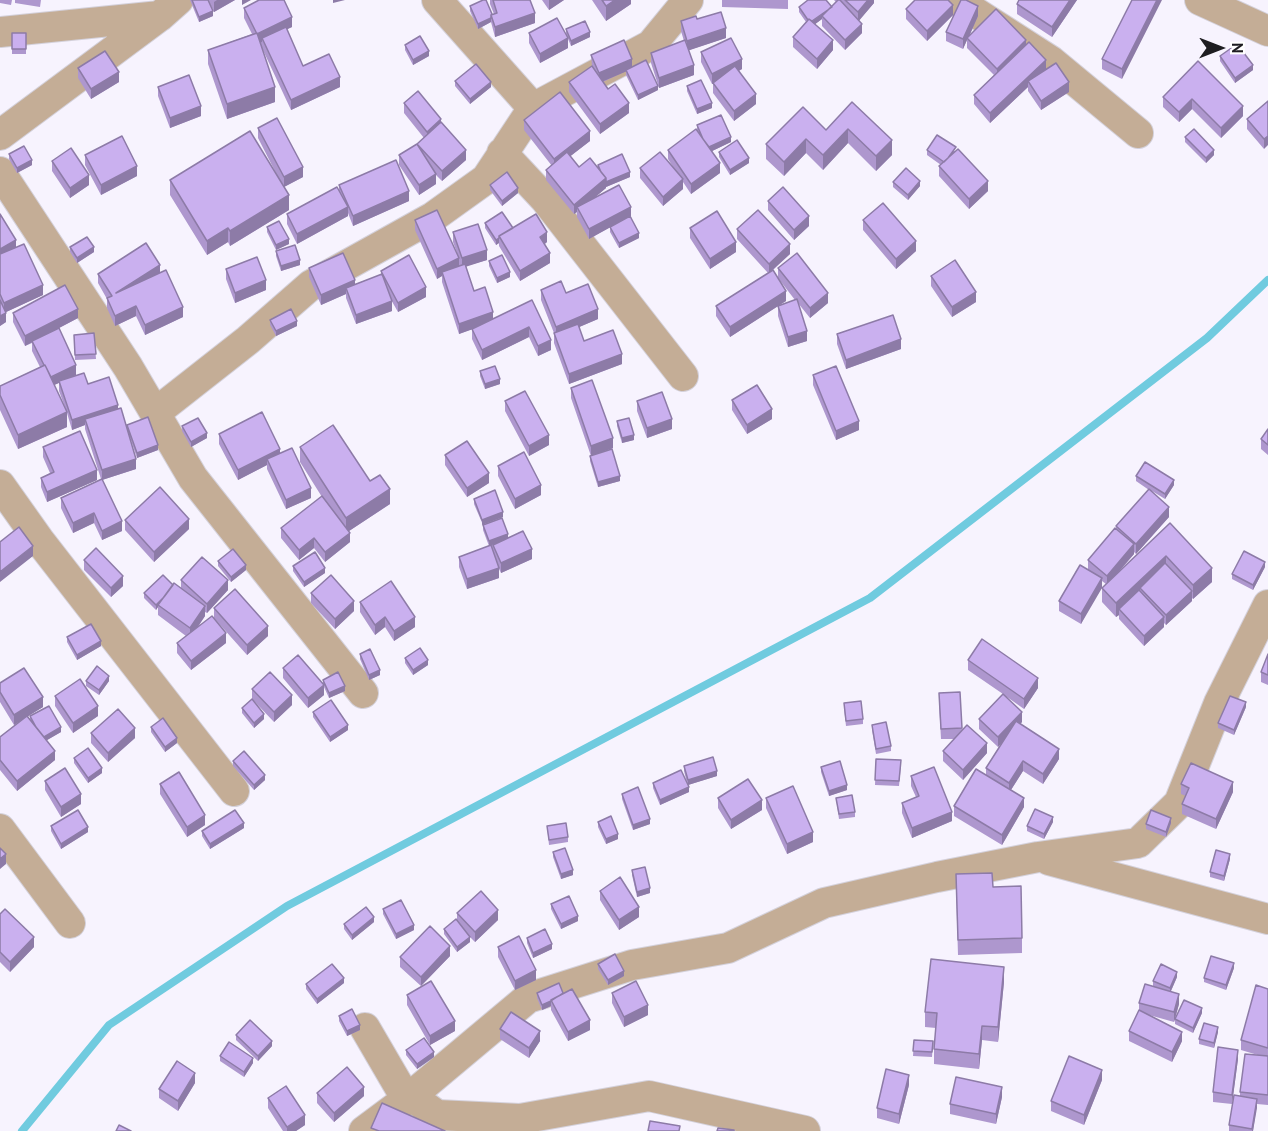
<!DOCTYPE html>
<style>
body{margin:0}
#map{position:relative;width:1268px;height:1131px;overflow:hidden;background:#f7f3fe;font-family:"PT Sans",sans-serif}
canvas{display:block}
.north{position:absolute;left:1190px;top:18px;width:60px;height:60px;-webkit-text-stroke:4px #fff;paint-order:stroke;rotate:90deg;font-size:16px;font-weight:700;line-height:24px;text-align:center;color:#1e1d21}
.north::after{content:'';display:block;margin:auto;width:21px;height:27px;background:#1e1d21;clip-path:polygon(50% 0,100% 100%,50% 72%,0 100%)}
</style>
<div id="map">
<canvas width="1268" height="1131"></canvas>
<div class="north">N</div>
</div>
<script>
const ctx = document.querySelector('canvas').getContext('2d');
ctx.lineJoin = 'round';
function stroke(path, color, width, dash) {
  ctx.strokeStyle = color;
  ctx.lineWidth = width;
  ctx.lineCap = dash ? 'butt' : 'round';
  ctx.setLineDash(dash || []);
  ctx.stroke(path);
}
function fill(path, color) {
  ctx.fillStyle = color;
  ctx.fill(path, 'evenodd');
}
const stream = new Path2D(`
 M22 1131 109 1025 287 906 870 598 1207 338 1268 280`);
const minor = new Path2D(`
 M437 0 533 108
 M956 0 1051 61 1138 133
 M1200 0 1268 31
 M0 32 160 16
 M0 135 160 16 178 0
 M502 153 545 199 683 376
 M0 172 128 367 193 478 363 693
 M155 413 248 340 311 285 433 217 486 179 533 108 651 45 688 0
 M0 485 39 540 234 791
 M0 829 70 923
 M1049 860 1268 919
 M365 1028 400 1088 437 1115 520 1119 649 1096 805 1131
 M364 1131 411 1096 528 998 632 965 728 948 824 903 937 877 1038 857 1138 843 1179 803 1219 703 1268 605`);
const wall = new Path2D(`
 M0 0H12L11 5 0 3Z
 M15 0H41L40 7 15 3Z
 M190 0H208L213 16 199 22Z
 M208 0H235L214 12Z
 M490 0H530L535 23 495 37 491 22 478 29 470 11V6L492 14H494L490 4Z
 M542 0H564L549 10Z
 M592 0H631V4L606 21Z
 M722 0H788V9L722 7Z
 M834 0H874V3L859 20 862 33 845 50 822 26V19L815 24 833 50 817 69 793 47V37L806 22 799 12V7H831L836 2Z
 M1019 0H1077L1052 37 1017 14V4Z
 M1132 0 1122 79 1102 69V59Z
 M244 8 292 27 287 29 303 66 340 87 291 110 262 48 275 102 227 119 208 64V50L252 34 244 18Z
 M906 9 953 15 927 41 906 19Z
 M978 16 969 36 1026 44 1046 69 1069 92 1041 110 1028 91V87L990 123 974 104V95L994 75 967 48V40L963 49 946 41V32Z
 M697 19 726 38 689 50 694 75 659 88 651 63V53L684 41 681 31V21Z
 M566 29 590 37 571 46 568 39V48L540 63 529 43V33L566 34Z
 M12 33H26V54H12Z
 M405 45 429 56 413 65 405 50Z
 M701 52 742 69 739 71 756 104 734 121 713 93V84H712L701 62Z
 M591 55 632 67 658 90 638 100 626 75V71L603 82 629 113 600 134 569 92V82L592 66Z
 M1220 56 1253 70 1235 83 1220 61Z
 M1198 61 1243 116 1221 138 1192 109 1179 122 1163 107V97Z
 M78 68 119 82 91 99 78 78Z
 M455 81 491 87 470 104 455 86Z
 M687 86 712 108 697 114 687 91Z
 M158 87 201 116 170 128 158 96Z
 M1268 101 1264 149 1247 129V119Z
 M852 102 892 155 876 171 848 143 823 170 806 153 784 176 766 159V144L826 130Z
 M404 103 441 122 466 160 442 181 436 175V184L419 195 399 165V155L417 145 424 138 404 113Z
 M524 120 590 141 570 156 579 167 598 169V165L630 177 606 187V188L594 198 631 217 639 238 619 248 610 232V227L589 239 577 217V212L574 214 546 180V170L552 166 524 130Z
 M697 125 731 142 712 151 720 173 691 194 683 182V189L663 206 640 178V168L673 167 668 159V150L697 130Z
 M258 128 303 177 284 187 289 210 230 246 228 242 207 255 170 195V180L280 181 258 138Z
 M1185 137 1214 155 1206 163 1185 142Z
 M927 150 956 151 988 191 969 209 939 176V166L941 165 927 155Z
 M719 152 749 163 730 175 719 157Z
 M9 154 32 165 17 173 9 159Z
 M85 155 137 176 101 195 85 165Z
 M52 161 89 185 70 198 52 171Z
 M893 182 920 186 908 200 893 187Z
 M339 185 409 201 353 226 348 213V216L297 244 287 224V214L339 191Z
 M490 185 518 193 502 206 490 190Z
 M768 201 809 226 794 240 768 210Z
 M0 214 16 247 43 295 6 312V322L0 326Z
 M415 220 457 253 453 242V232L487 260 466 266 474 291 493 319 532 300 551 350 538 356 529 337 482 360 472 339V329L459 334 442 282V276L437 279 415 230Z
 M863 220 916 251 896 269 863 230Z
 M485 223 513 228 547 242 545 244 550 263 520 281 499 246V243L496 245 485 228Z
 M267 227 289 244 276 250 267 232Z
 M690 228 736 252 710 269 690 238Z
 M737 229 790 254 773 270 786 301 779 305 795 300 778 278V268L828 303 810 318 798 303 807 341 788 347 778 316V306L730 337 716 316V306L768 273 737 239Z
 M70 247 94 252 77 263 70 252Z
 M276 251 300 265 281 271 276 256Z
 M489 261 510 277 497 283 489 266Z
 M309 268 355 284 381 275V271L426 297 398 312 390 298 392 311 356 324 346 298V294L321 305 309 277Z
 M226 269 266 290 235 303 226 279Z
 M160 273 183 317 145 335 136 316 115 326 107 308V299L98 283V274Z
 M931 276 976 302 952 317 931 286Z
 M541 290 566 293 598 319 579 327 584 341 622 364 569 384 554 343V333L541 300Z
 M13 313 78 318 59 328 76 375 72 377 88 384 118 409 127 429V425L158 450 137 458 129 435 136 469 102 480 122 531 102 540 94 523 73 533 61 508V498L101 479 85 429V425L72 430 67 413V427L18 449 0 410V386L40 367 32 351V343L25 346 13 322ZM59 383V391L66 410 54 385Z
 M270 320 297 326 276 336 270 325Z
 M94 333 96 359 75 360 74 335Z
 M837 334 901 349 846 369 837 344Z
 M480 371 500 384 485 389 480 376Z
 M813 375 859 430 836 440 813 385Z
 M571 388 613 448 597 454 620 481 598 487 590 461V456H591L571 398Z
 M732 400 772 419 747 434 732 410Z
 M505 401 549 445 529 456 505 411Z
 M637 401 672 429 647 438 637 411Z
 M617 421 634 440 622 443 617 426Z
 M182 426 207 438 191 447 182 431Z
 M1268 429V455L1261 449V439Z
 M219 434 280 453 311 498 286 509 267 469V465L238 480 219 444Z
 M43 447 97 480 47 502 41 487V478L50 473 43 457Z
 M300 447 370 481 390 504 349 531 350 542 325 562 314 548 299 560 281 538V528L322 497 300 462Z
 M445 455 489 483 467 497 445 465Z
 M498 466 541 495 515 509 498 476Z
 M1136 476 1174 485 1165 499 1152 491 1169 517 1136 554 1134 552V554L1118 573 1170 523 1212 582 1193 599 1192 598V601L1166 625 1164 623V627L1144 646 1119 619V615L1116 617 1102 602V588L1106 584 1102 581 1081 624 1059 611V601L1091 572 1088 570V560L1116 529V526L1149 490 1136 481Z
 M474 499 503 517 484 524 508 537 532 559 501 573 499 569V578L467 589 459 567V557L489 546 483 530V525L474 504Z
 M125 520 189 529 154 562 125 530Z
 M84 560 123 586 111 597 84 570Z
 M218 561 246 570 231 582 218 566Z
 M293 566 325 573 304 587 293 571Z
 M1265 567 1253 590 1232 579V574Z
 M181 580 228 590 207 613 205 612V616L198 627 226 643 191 670 177 653V643L186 636 158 615V607L156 610 144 598V593L173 585 181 588Z
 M311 593 354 611 335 629 311 603Z
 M360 602 415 627 394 641 385 627 375 635 360 612Z
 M214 608 268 636 247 655 214 618Z
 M67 637 101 646 77 660 67 642Z
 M360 654 380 675 369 680 360 659Z
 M1268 654V685L1261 682V672Z
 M405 658 428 665 413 675 405 663Z
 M968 660 1038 688 1024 709 1007 697 1022 722 1020 724 1059 759 1043 784 1023 771 1011 790 1024 807 1002 845 954 816V806L986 774V768L1002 742 998 747 979 729V719L1003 694 968 670Z
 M283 668 323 683V680L345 691 329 698 324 687V695L308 708 283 678Z
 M86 681H109L99 695 86 686Z
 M0 683 43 707 28 716 30 720V716L61 732 47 740 55 760 17 791 0 770V737L22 719 14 725 0 702Z
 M252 689 292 705 274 722 252 699Z
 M960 692 962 731 987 753 963 780 943 761V751L955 739H941L939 703Z
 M55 696 98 716 73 733 55 706Z
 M1246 707 1234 735 1218 728V723Z
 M242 708 264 719 254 728 242 713Z
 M844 708 863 719V724L846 726Z
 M313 712 348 730 330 742 313 717Z
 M872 725 891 746V751L876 754 872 730Z
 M151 727 177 743 165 752 151 732Z
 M91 733 135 738 108 762 91 743Z
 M74 758 102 773 88 783 74 763Z
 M876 759 901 765 899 786 875 785Z
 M233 761 265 780 254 790 233 766Z
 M684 766 717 776 688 785 689 792 660 805 653 788V783H687L684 771Z
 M821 767 847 790 829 796 821 772Z
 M911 776 952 821 912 838 902 813V803L916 797 911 786Z
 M45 781 81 804 61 817 45 790Z
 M160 784 205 825 187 837 160 794Z
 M1181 784 1233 792 1216 829 1182 814V804L1186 796 1181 794Z
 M622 794 650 824 633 830 622 799Z
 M718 798 762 810 731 829 718 808Z
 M766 798 813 842 787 854 766 808Z
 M836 798 855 812V817L839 819Z
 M598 822 618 839 606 844 598 827Z
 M1053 822 1044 839 1027 831V826Z
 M1171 823 1166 837 1146 829V824Z
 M51 826 88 832 61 849 51 831Z
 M547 826 568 837V842L549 845Z
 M244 828 210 849 202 836V831Z
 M553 852 573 875 561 879 553 857Z
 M1230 859 1224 881 1210 877V872Z
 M632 870 650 893 637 897 632 875Z
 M993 887 1022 938V953L958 955 956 888Z
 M600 891 639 917 619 930 600 900Z
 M551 904 578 921 561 929 551 909Z
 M383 909 414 930 396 939 383 914Z
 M457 913 498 920 475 942 470 937V942L457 952 444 934V929L457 920Z
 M0 914 34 947 10 972 0 962Z
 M374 922 352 940 344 929V924Z
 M527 938 552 949 533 958 527 943Z
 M498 947 536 980 515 990 498 957Z
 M450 956 421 986 400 967V957Z
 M598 964 624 976 608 985 598 969Z
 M1234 968 1226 990 1204 982V978Z
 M1177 977 1171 991 1179 1004 1175 1019 1202 1013 1193 1033 1175 1024V1019L1174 1022 1149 1015 1182 1041 1172 1062 1129 1041V1031L1139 1010V1003L1158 988 1153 986V981Z
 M1004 982 998 1042 982 1040 979 1069 934 1064V1049L936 1028 925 1027V1012Z
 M344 983 317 1004 306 989V984Z
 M1268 989V1105L1257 1104 1253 1131H1229V1125L1240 1096V1092L1261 1056 1241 1050V1040Z
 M537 993H563L590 1030 568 1041 551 1010V1006L542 1010 537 998Z
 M612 993 648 1015 624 1027 612 1003Z
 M407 995 455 1031 430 1045 407 1005Z
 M339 1016 360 1030 347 1036 339 1021Z
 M500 1029 540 1041 529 1058 500 1039Z
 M1218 1032 1214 1048 1199 1044V1039Z
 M236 1035 272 1046 258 1061 236 1040Z
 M914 1040 933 1041 932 1057 913 1056Z
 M406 1050 434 1057 417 1069 406 1055Z
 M220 1056 253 1063 244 1077 220 1061Z
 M1238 1059 1232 1104 1213 1102V1092Z
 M1102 1080 1084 1125 1051 1111V1101Z
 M195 1083 178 1111 159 1098V1089Z
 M909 1085 899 1124 877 1118V1108Z
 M317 1093 364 1096 334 1122 317 1103Z
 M1002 1097 996 1124 950 1114V1104Z
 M268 1098 305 1125 296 1131H283L268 1108Z`);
const shadedWall = new Path2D(`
 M217 0H235L214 12V2Z
 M242 0H251L242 5Z
 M333 0H345L333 3Z
 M549 0H564L549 10Z
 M615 0H631V4L606 21V6Z
 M868 0H874V3L858 22V12Z
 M1070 0H1077L1052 37V27Z
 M1157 0H1162L1122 79V69Z
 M953 5V15L927 41V31Z
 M978 6V16L968 39 967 38V40L963 49V39Z
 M832 7 822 16V19L810 28V23Z
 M213 11V16L199 22V17Z
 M535 13V23L495 37V27Z
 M292 17V27L263 41 262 38V42L257 44V34Z
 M491 18V22L478 29V24Z
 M862 24V33L845 50V40Z
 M726 28V38L687 51V41Z
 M590 32V37L571 46V41Z
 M568 38V48L540 63V54Z
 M833 40V50L817 69V59Z
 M1026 40V50L997 79V69Z
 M429 51V56L413 65V60Z
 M632 59V69L599 83V73Z
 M742 59V69L712 84V74Z
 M1046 60V70L1028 81V87L990 123V113Z
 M694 65V75L659 88V78Z
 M1253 65V70L1235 83V78Z
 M119 72V82L91 99V89Z
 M340 77V87L291 110V100Z
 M491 82V87L470 104V99Z
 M1069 82V92L1041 110V101Z
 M658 86V90L638 100V95Z
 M275 87V102L227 119V104Z
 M756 94V104L734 121V111Z
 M1192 99V109L1179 122V112Z
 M629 103V113L600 134V124Z
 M712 103V108L697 114V109Z
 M201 106V116L170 128V118Z
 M1243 106V116L1221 138V128Z
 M441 119V129L427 141V132Z
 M848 129V143L823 170V155Z
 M590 131V141L554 169V159Z
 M1268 136V145L1264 149V139Z
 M731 137V142L708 153V148Z
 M806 139V153L784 176V162Z
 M892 140V155L876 171V156Z
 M466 150V160L442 181V171Z
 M1214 150V155L1206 163V158Z
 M749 158V163L730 175V170Z
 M32 160V165L17 173V168Z
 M720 163V173L691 194V184Z
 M137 166V176L101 195V185Z
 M303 167V177L284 187V177Z
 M630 172V177L606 187V188L579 211 577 207V212L574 214V205L606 178Z
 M436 174V184L419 195V185Z
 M89 175V185L70 198V188Z
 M683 179V189L663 206V197Z
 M920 181V186L908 200V195Z
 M988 181V191L969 209V199Z
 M518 188V193L502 206V201Z
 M409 191V201L353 226V216Z
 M289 195V210L230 246V231Z
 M348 207V216L297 244V234Z
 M631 207V216L589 239V229Z
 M809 216V226L794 240V230Z
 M228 228V242L207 255V241Z
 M547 232V242L540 247V237Z
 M639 233V238L619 248V243Z
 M499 238V243L496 245V240Z
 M289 239V244L276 250V245Z
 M16 240V250L0 259V249Z
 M916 241V251L896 269V259Z
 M736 242V252L710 269V259Z
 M790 244V254L769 273V264Z
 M94 247V252L77 263V258Z
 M487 250V260L462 268V258Z
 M550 253V263L520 281V271Z
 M459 258V268L442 272V276L437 279V269Z
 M300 260V265L281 271V266Z
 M160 265V275L116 293Z
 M510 272V277L497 283V278Z
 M266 280V290L235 303V293Z
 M355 280V290L346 288V294L321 305V295Z
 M43 285V295L4 313V303Z
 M426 287V297L398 312V303Z
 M786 291V301L730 337V327Z
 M976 292V302L952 317V307Z
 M828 293V303L810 318V308Z
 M392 301V311L356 324V315Z
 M136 306V316L115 326V316Z
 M183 307V317L145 335V325Z
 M78 309V318L25 346V336Z
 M598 309V319L556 337V327Z
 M493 312V322L459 334V324Z
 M6 313V322L0 326V316Z
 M297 321V326L276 336V331Z
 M529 327V337L482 360V350Z
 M807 331V341L788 347V337Z
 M901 339V349L846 369V360Z
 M551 340V350L538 356V346Z
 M622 354V364L569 384V374Z
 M76 365V375L50 387V378Z
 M500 379V384L485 389V384Z
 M118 405V415L85 419V425L72 430V420Z
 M772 409V419L747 434V425Z
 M67 412V427L18 449V435Z
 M672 419V429L647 438V428Z
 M859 421V430L836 440V431Z
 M207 433V438L191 447V442Z
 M549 435V445L529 456V446Z
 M634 435V440L622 443V438Z
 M613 438V448L591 456V446Z
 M158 445V450L137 458V453Z
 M280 449V458L267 459V465L238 480V470Z
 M136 459V469L102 480V470Z
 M97 470V480L47 502V492Z
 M489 473V483L467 497V488Z
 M620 476V481L598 487V482Z
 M1174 480V485L1165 499V494Z
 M541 485V495L515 509V499Z
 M311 488V498L286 509V500Z
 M390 489V504L346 533V518Z
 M1169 507V517L1136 554V544Z
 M503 512V517L482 525V520Z
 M94 513V523L73 533V523Z
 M189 519V529L154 562V552Z
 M122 521V531L102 540V531Z
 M350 533V542L325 562V552Z
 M508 534V539L489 546V541Z
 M314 538V548L299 560V550Z
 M1134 544V554L1107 585V576Z
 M33 546V556L0 582V572Z
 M532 549V559L501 573V563Z
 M1166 556V570L1140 588V595L1119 609V615L1116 617V603Z
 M1265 562V567L1253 590V585Z
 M246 565V570L231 582V577Z
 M325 568V573L304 587V582Z
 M499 568V578L467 589V579Z
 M1212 568V582L1193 599V585Z
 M123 576V586L111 597V588Z
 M1102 578V588L1081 624V614Z
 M228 580V590L207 613V604Z
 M175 586 158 605V607L156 610V605Z
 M1192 591V601L1166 625V615Z
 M354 601V611L335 629V619Z
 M205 606V616L190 638V628Z
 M385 617V627L375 635V625Z
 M415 617V627L394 641V631Z
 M1164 617V627L1144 646V636Z
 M268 626V636L247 655V645Z
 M226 633V643L191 670V661Z
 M101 641V646L77 660V655Z
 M428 660V665L413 675V670Z
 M380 670V675L369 680V675Z
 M109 676V681L99 695V690Z
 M1038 678V688L1024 709V699Z
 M324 685V695L308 708V698Z
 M345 686V691L329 698V693Z
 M292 695V705L274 722V712Z
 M43 697V707L14 725V715Z
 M1246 702V707L1234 735V730Z
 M98 706V716L73 733V723Z
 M1022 712V722L998 747V737Z
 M264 714V719L254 728V723Z
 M348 725V730L330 742V737Z
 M61 727V732L42 743V738Z
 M135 728V738L108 762V753Z
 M177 738V743L165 752V747Z
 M987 743V753L963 780V770Z
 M1059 749V759L1043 784V774Z
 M55 751V760L17 791V781Z
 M1023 761V771L1009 793V783Z
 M102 768V773L88 783V778Z
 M717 771V776L688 785V780Z
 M265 775V780L254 790V785Z
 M1233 782V792L1216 829V819Z
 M847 785V790L829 796V791Z
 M689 787V792L660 805V800Z
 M81 794V804L61 817V807Z
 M1024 798V807L1002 845V835Z
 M762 800V810L731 829V820Z
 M952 812V821L912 838V828Z
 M205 815V825L187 837V827Z
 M1053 817V822L1044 839V834Z
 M1171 818V823L1166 837V832Z
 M650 819V824L633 830V825Z
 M244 823V828L210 849V844Z
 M88 827V832L61 849V844Z
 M813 832V842L787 854V844Z
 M618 834V839L606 844V839Z
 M6 854V864L0 869V859Z
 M1230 854V859L1224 881V876Z
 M573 870V875L561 879V874Z
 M650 888V893L637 897V892Z
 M639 907V917L619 930V920Z
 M498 910V920L475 942V932Z
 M578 916V921L561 929V924Z
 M374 917V922L352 940V935Z
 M414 925V930L396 939V934Z
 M34 937V947L10 972V962Z
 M470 937V942L457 952V947Z
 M552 944V949L533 958V953Z
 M450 946V956L421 986V977Z
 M1234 963V968L1226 990V985Z
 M1004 967V982L998 1042V1027Z
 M536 970V980L515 990V981Z
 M624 971V976L608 985V980Z
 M1177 972V977L1170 993V988Z
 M344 978V983L317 1004V999Z
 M1179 994V1004L1174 1022V1012Z
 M551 1001V1006L542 1010V1005Z
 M648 1005V1015L624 1027V1017Z
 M1202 1008V1013L1193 1033V1028Z
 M590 1020V1030L568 1041V1032Z
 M455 1021V1031L430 1045V1036Z
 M360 1025V1030L347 1036V1031Z
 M982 1026V1040L979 1069V1054Z
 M1218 1027V1032L1214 1048V1043Z
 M540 1031V1041L529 1058V1048Z
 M1182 1032V1041L1172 1062V1052Z
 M272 1041V1046L258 1061V1056Z
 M1238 1050V1059L1232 1104V1095Z
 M434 1052V1057L417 1069V1064Z
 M253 1058V1063L244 1077V1072Z
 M1102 1070V1080L1084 1125V1115Z
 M195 1073V1083L178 1111V1101Z
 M909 1075V1085L899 1124V1114Z
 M364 1087V1096L334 1122V1113Z
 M1002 1087V1097L996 1124V1114Z
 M1257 1099V1108L1253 1131H1252Z
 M305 1115V1125L296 1131H287V1127Z`);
const building = new Path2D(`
 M192 0H208L213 11 199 17Z
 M259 0H284L292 17 257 34 244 8Z
 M483 0H486L492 14 491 15V18L478 24 470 6Z
 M493 0H530L535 13 495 27 491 15 497 13Z
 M602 0H615L606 6Z
 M808 0H826L832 7 812 21 809 19 808 20 799 7Z
 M838 0H840L862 24 845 40 822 16Z
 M845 0H868L858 12Z
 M915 0H948L953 5 927 31 906 9Z
 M961 0H966L978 6 963 39 946 32Z
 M1019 0H1070L1052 27 1017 4Z
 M1132 0H1157L1122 69 1102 59Z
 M996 9 1026 40 997 69 967 38Z
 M721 12 726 28 687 41 681 21 696 16 697 19Z
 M557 18 568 38 540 54 529 33Z
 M809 19 833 40 817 59 793 37Z
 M585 21 590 32 571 41 566 29Z
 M286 27 303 66 329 54 340 77 291 100 262 38Z
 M12 33H26V49H12Z
 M257 33 275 87 227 104 208 50Z
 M420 36 429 51 413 60 405 45Z
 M731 38 742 59 712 74 701 52Z
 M624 40 632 59 599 73 591 55Z
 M685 40 694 65 659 78 651 53Z
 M1029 42 1046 60 990 113 974 95Z
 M1237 44 1253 65 1235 78 1220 56Z
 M105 51 119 72 91 89 78 68Z
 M646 60 658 86 638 95 626 70Z
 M1198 61 1243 106 1221 128 1192 99 1179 112 1163 97Z
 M1056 63 1069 82 1041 101 1028 81Z
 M476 64 491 82 470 99 455 81Z
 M592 66 608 89 615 84 629 103 600 124 569 82Z
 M735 66 756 94 734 111 713 83Z
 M189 75 201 106 170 118 158 87Z
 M701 80 712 103 697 109 687 86Z
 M418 91 441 119 427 132 404 103Z
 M560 92 590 131 554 159 524 120Z
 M1268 101V136L1264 139 1247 119Z
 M852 102 892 140 876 156 848 129 823 155 806 139 784 162 766 144 803 107 826 130Z
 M721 115 731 137 709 147 703 139 697 125Z
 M277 118 303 167 284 177 258 128Z
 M441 122 466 150 442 171 417 144Z
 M696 129 720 163 691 184 668 150Z
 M1194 129 1214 150 1206 158 1185 137Z
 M250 131 289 195 230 231 228 228 207 241 170 180Z
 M937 135 956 147 948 158 944 162 927 150Z
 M122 136 137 166 101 185 85 155Z
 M737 140 749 158 730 170 719 152Z
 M417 144 436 174 419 185 399 155Z
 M24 146 32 160 17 168 9 154Z
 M71 148 89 175 70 188 52 161Z
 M958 149 988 181 969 199 939 166Z
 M567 152 579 167 590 158 606 178 574 205 546 170Z
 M660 152 683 179 663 197 640 168Z
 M622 154 630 172 606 182V178L601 172 598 165Z
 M396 160 409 191 353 216 339 185Z
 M906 168 920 181 908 195 893 182Z
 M507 172 518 188 502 201 490 185Z
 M619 185 631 207 589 229 577 207Z
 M337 187 348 207 297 234 287 214Z
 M783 187 809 216 794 230 768 201Z
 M883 203 916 241 896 259 863 220Z
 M437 210 459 258 437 269 415 220Z
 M758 210 790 244 769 264 737 229Z
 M717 211 736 242 710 259 690 228Z
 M502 212 513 228 499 236V238L496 240 485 223Z
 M0 214 16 240 0 249Z
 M536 214 547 232 540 237 550 253 520 271 499 236Z
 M630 216 639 233 619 243 610 227Z
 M279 221 289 239 276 245 267 227Z
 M478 224 487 250 462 258 453 232Z
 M87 237 94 247 77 258 70 247Z
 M146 243 160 265 116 293 166 270 183 307 145 325 136 306 115 316 107 298 112 296 98 274Z
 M24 244 43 285 4 303 0 294V254Z
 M295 245 300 260 281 266 276 251Z
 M343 253 355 280 321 295 309 268Z
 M797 253 828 293 810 308 778 268Z
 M409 255 426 287 398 303 381 271Z
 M502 255 510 272 497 278 489 261Z
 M257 257 266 280 235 293 226 269Z
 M955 260 976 292 952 307 931 276Z
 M465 264 474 291 485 287 493 312 459 324 442 272Z
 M773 270 786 291 730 327 716 306Z
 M382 274 392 301 356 315 346 288Z
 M561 281 566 293 588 284 598 309 556 327 541 290Z
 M65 285 78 309 25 336 13 313Z
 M797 299 807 331 788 337 778 306Z
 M0 300 6 313 0 316Z
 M532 300 551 340 538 346 529 327 482 350 472 329Z
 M291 309 297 321 276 331 270 320Z
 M893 315 901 339 846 360 837 334Z
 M578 324 584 341 613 330 622 354 569 374 554 333Z
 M59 328 76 365 51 377 45 365H44L32 341Z
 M94 333 96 354 75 355 74 335Z
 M45 365 67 412 18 435 0 395V386Z
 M495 366 500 379 485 384 480 371Z
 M836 366 859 421 836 431 813 375Z
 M84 373 88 384 109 377 118 405 72 420 59 381Z
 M592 380 613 438 591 446 571 388Z
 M757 385 772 409 747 425 732 400Z
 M525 391 549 435 529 446 505 401Z
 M662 392 672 419 647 428 637 401Z
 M121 408 136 459 102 470 85 419Z
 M262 412 280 449 238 470 219 434Z
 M148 417 158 445 137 453 127 425Z
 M198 418 207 433 191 442 182 426Z
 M629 418 634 435 622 438 617 421Z
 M333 425 370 481 380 475 390 489 346 518 300 447Z
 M1268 429V445L1261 439Z
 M80 431 97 470 47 492 41 478 54 472 43 447Z
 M467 441 489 473 467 488 445 455Z
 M292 448 311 488 286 500 267 459Z
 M612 449 620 476 598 482 590 456Z
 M524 452 541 485 515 499 498 466Z
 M1145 462 1174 480 1165 494 1136 476Z
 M102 479 122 521 102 531 94 513 73 523 61 498Z
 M160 487 189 519 154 552 125 520Z
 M1149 489 1169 507 1136 544 1116 526Z
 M495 490 503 512 482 520 474 499Z
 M322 496 350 533 325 552 314 538 299 550 281 528Z
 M502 518 508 534 489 541 483 525Z
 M1170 523 1212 568 1193 585 1166 556 1116 603 1102 588Z
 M19 527 33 546 0 572V542Z
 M1115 528 1134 544 1107 576 1088 560Z
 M523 531 532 549 501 563 493 545Z
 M491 545 499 568 467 579 459 557Z
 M96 548 123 576 111 588 84 560Z
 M233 549 246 565 231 577 218 561Z
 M1244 551 1265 562 1253 585 1232 574Z
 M315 552 325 568 304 582 293 566Z
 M202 557 228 580 207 604 181 580Z
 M1165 563 1192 591 1166 615 1140 588Z
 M1080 565 1102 578 1081 614 1059 601Z
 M163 575 173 585 164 597 156 605 144 593Z
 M331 575 354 601 335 619 311 593Z
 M391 581 415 617 394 631 385 617 375 625 360 602Z
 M174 583 205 606 190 628 158 605Z
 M235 589 268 626 247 645 214 608Z
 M1139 590 1164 617 1144 636 1119 609Z
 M212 616 226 633 191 661 177 643Z
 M91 624 101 641 77 655 67 637Z
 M982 639 1038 678 1024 699 968 660Z
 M420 648 428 660 413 670 405 658Z
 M370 649 380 670 369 675 360 654Z
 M1268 654V675L1261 672Z
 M298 655 324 685 308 698 283 668Z
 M97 666 109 676 99 690 86 681Z
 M24 668 43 697 14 715 0 692V683Z
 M270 672 292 695 274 712 252 689Z
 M338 672 345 686 329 693 323 680Z
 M80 679 98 706 73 723 55 696Z
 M960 692 962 728 941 729 939 693Z
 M1003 694 1022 712 998 737 979 719Z
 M1230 696 1246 702 1234 730 1218 723Z
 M252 699 264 714 254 723 242 708Z
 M331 700 348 725 330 737 313 712Z
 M861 701 863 719 846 721 844 703Z
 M49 706 61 727 44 737 36 727 30 716Z
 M118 709 135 728 108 753 91 733Z
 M27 716 55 751 17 781 0 760V737Z
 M163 718 177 738 165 747 151 727Z
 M1016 721 1059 749 1043 774 1023 761 1009 783 986 768Z
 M886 722 891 746 876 749 872 725Z
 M967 725 987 743 963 770 943 751Z
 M88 748 102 768 88 778 74 758Z
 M244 751 265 775 254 785 233 761Z
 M713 757 717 771 688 780 684 766Z
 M876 759 901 760 899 781 875 780Z
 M840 761 847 785 829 791 821 767Z
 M1191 763 1233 782 1216 819 1182 804 1189 788 1181 784Z
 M934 767 952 812 912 828 902 803 919 796 911 776Z
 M65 768 81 794 61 807 45 781Z
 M976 769 1024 798 1002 835 954 806Z
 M681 770 689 787 660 800 653 783Z
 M179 772 205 815 187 827 160 784Z
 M748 779 762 800 731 820 718 798Z
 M793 786 813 832 787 844 766 798Z
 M638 787 650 819 633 825 622 794Z
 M852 795 855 812 839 814 836 798Z
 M1035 809 1053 817 1044 834 1027 826Z
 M78 810 88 827 61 844 51 826Z
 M235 810 244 823 210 844 202 831Z
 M1151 810 1171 818 1166 832 1146 824Z
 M611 816 618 834 606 839 598 822Z
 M566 823 568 837 549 840 547 826Z
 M0 848 6 854 0 859Z
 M565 848 573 870 561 874 553 852Z
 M1216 850 1230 854 1224 876 1210 872Z
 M645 867 650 888 637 892 632 870Z
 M992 873 993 887 1021 886 1022 938 958 940 956 874Z
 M620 877 639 907 619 920 600 891Z
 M481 891 498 910 475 932 457 913Z
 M569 896 578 916 561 924 551 904Z
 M401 900 414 925 396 934 383 909Z
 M366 907 374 917 352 935 344 924Z
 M5 909 34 937 10 962 0 952V914Z
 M456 919 470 937 457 947 444 929Z
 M430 926 450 946 421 977 400 957Z
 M545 929 552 944 533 953 527 938Z
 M519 936 536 970 515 981 498 947Z
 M615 954 624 971 608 980 598 964Z
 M1211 956 1234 963 1226 985 1204 978Z
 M931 959 1004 967 998 1027 982 1026 979 1054 934 1049 937 1013 925 1012Z
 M332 964 344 978 317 999 306 984Z
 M1161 964 1177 972 1170 988 1153 981Z
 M431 981 455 1021 430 1036 407 995Z
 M636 981 648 1005 624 1017 612 993Z
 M559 983 563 993 551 1001 542 1005 537 993Z
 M1145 984 1179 994 1174 1012 1139 1003Z
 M1256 985 1268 989V1048L1241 1040Z
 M572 989 590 1020 568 1032 551 1000Z
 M1184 1000 1202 1008 1193 1028 1175 1019Z
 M352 1009 360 1025 347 1031 339 1016Z
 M1139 1010 1182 1032 1172 1052 1129 1031Z
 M511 1012 540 1031 529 1048 500 1029Z
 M250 1020 272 1041 258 1056 236 1035Z
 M1204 1023 1218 1027 1214 1043 1199 1039Z
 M424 1038 434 1052 417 1064 406 1050Z
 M914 1040 933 1041 932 1052 913 1051Z
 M229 1042 253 1058 244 1072 220 1056Z
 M1218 1047 1238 1050 1232 1095 1213 1092Z
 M1245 1054 1268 1056V1095L1240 1092Z
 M1069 1056 1102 1070 1084 1115 1051 1101Z
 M177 1061 195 1073 178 1101 159 1089Z
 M347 1067 364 1087 334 1113 317 1093Z
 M886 1069 909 1075 899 1114 877 1108Z
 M956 1077 1002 1087 996 1114 950 1104Z
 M286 1086 305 1115 287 1127 268 1098Z
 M1234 1095 1257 1099 1252 1129 1229 1125Z
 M382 1103 445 1131H379L371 1128Z
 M650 1121 680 1126 679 1131H648Z
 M119 1125 131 1131H116Z
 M718 1128 734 1130V1131H717Z`);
stroke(stream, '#70cbdf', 8);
stroke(minor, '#d4d1db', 32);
stroke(minor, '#c4ad96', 30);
fill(wall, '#ae97ce');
fill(shadedWall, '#8d7ba7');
fill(building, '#cab0ef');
stroke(building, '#8d7ba7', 1.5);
</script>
